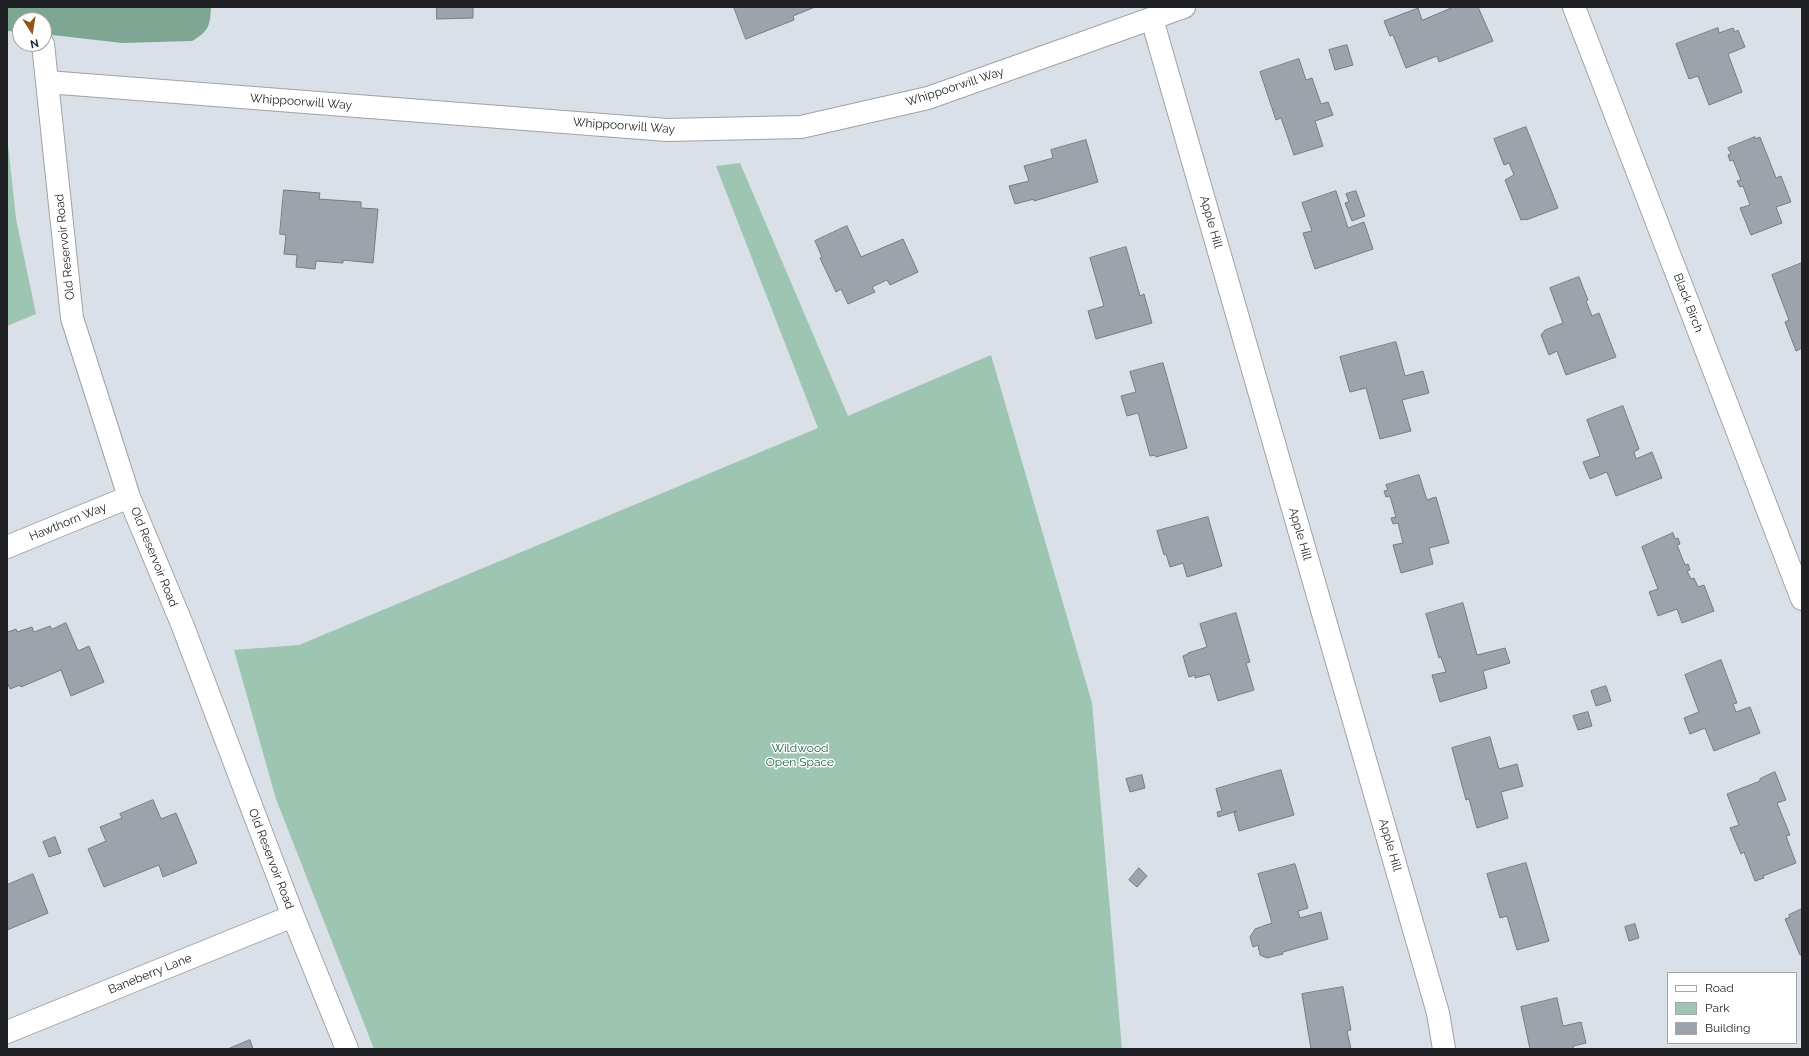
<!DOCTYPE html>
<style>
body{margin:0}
#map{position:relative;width:1809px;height:1056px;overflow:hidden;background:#d9e0e7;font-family:Raleway,sans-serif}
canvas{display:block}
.frame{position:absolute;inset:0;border:8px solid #1e2023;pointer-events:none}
.legend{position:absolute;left:1667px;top:972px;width:130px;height:72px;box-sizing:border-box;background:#fff;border:1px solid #a5a6a7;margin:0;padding:5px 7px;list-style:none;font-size:12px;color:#1e2023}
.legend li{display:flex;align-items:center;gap:8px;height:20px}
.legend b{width:20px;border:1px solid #a5a6a7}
.north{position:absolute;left:12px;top:12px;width:40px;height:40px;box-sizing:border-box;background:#fff;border:1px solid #a5a6a7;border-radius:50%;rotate:168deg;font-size:11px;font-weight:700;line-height:16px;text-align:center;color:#1e2023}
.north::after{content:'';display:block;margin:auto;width:14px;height:18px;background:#94551c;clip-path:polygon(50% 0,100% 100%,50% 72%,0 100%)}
</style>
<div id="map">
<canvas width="1809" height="1056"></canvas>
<div class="frame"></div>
<ul class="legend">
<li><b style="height:5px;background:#fff"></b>Road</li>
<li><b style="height:11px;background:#9ec5b2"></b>Park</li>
<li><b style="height:11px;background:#9ca3aa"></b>Building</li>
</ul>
<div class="north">N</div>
</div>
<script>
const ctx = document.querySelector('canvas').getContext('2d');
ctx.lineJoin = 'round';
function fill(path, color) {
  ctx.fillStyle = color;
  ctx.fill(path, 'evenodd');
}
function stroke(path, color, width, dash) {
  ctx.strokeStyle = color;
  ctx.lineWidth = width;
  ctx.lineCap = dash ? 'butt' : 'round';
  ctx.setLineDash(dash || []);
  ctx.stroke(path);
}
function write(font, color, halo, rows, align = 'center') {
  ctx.font = font + ' Raleway,sans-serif';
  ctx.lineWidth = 3;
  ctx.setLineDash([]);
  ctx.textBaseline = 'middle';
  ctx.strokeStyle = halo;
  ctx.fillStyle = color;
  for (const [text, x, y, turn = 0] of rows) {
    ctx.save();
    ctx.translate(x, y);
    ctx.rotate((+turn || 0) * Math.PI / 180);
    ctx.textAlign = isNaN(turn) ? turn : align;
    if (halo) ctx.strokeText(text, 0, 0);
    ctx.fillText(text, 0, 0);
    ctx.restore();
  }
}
const green = new Path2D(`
 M7 135 16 219 36 314 7 326Z
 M740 163 848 416 991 355 1092 703 1122 1049H374L276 799 234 650 299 645 818 428 716 166Z`);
const forest = new Path2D(`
 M7 7H211C210 26 209 31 192 41L122 43 44 34V20H20V32L7 31Z`);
const building = new Path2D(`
 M437 7H473V18L437 19Z
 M734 7H815L793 16 794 20 746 39Z
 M1454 7H1478L1493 41 1439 62 1437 56 1406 68 1393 35 1390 36 1384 21 1418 8 1422 20Z
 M1718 28 1719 33 1733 28 1735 32 1738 30 1745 47 1728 54 1742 92 1709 105 1698 76 1689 79 1676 44Z
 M1347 45 1353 65 1335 70 1329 50Z
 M1299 59 1306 80 1312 78 1321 104 1328 102 1333 115 1315 121 1323 146 1294 155 1281 118 1276 120 1260 72Z
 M1526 127 1558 208 1526 220V219L1521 220 1505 180 1514 175 1509 163 1504 165 1494 139Z
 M1755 137V139L1760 137 1776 178 1781 176 1791 202 1776 207 1782 223 1751 235 1740 208 1750 205 1743 186 1740 187 1737 181 1741 180 1733 160 1730 161 1728 155 1731 154 1728 148Z
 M1086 140 1098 182 1034 201V199L1015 204 1009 186 1029 181 1024 166 1053 158 1051 150Z
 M284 190 320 193 319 199 361 202V208L378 209 373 263 343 260V263L316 261 315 269 296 267 297 255 284 254 286 235 280 234Z
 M1336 191 1348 228 1364 222 1373 249 1315 269 1303 233 1312 231 1302 203Z
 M1356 191 1365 216 1352 221 1345 203 1349 202 1346 194Z
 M847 226 861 257 903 239 918 272 890 285 887 280 872 287 875 292 848 304 841 289 836 292 820 258 822 257 815 241Z
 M1126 247 1140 296 1144 294 1152 323 1096 339 1088 311 1104 306 1090 258Z
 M1802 263V348L1796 351 1785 322 1789 320 1772 275Z
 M1579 277 1588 300 1586 301 1592 316 1599 313 1616 357 1566 375 1557 351 1549 355 1541 335 1545 330 1563 323 1550 288Z
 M1396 342 1405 376 1423 371 1429 393 1402 400 1411 431 1380 439 1366 388 1350 392 1340 357Z
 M1163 363 1187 448 1156 457 1155 455 1150 456 1138 413 1127 416 1121 396 1136 392 1130 372Z
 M1623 406 1639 449 1634 452 1636 459 1652 452 1662 478 1616 496 1607 472 1590 479 1583 462 1600 456 1587 420Z
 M1419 475 1427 500 1436 497 1449 543 1429 548 1433 564 1401 573 1393 545 1403 543 1398 523 1393 524 1391 518 1396 517 1390 496 1386 497 1384 491 1388 490 1386 485Z
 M1208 517 1222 566 1187 577 1183 563 1170 567 1166 554 1164 555 1157 531Z
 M1673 533 1675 539 1678 538 1680 544 1677 545 1685 565 1688 564 1690 570 1687 571 1691 579 1694 578 1698 587 1704 585 1714 611 1682 623 1677 609 1658 616 1649 592 1658 589 1642 547Z
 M1463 603 1477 655 1505 648 1510 663 1483 671 1487 688 1440 702 1432 675 1446 672 1441 657 1439 658 1426 614Z
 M1236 613 1250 662 1246 663 1254 690 1218 701 1210 674 1195 678V675L1189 677 1183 656 1188 654V653L1207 647 1200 624Z
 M66 623 78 651 89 646 104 682 71 696 61 670 21 687 20 685 10 689 7 682V630L8 632 16 629 17 632 32 627 34 632 50 626 52 629Z
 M1721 660 1737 703 1733 704 1736 712 1750 707 1760 733 1714 751 1705 728 1690 734 1684 718 1699 712 1685 675Z
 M1606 686 1611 701 1596 706 1591 691Z
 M1588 712 1592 726 1578 730 1573 716Z
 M1490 737 1499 769 1517 764 1523 786 1501 792 1508 818 1477 828 1469 799 1466 800 1452 748Z
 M1281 770 1294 815 1239 831 1234 813 1237 811 1218 817 1217 812 1222 811 1216 789Z
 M1775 772 1786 800 1777 803 1790 835 1786 836 1796 863 1763 876 1764 878 1755 881 1744 852 1741 854 1730 828 1739 825 1727 794 1760 781V779Z
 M1142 775 1145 788 1130 792 1126 779Z
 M153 800 161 819 176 813 197 863 163 877 159 865 104 887 88 849 106 841 100 827 122 818 120 814Z
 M55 837 61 853 49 857 43 842Z
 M1526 863 1549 941 1517 950 1507 916 1500 918 1487 874Z
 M1295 864 1308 908 1298 911 1300 918 1321 912 1328 939 1283 952V954L1267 958 1260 955 1258 945 1253 947 1250 937 1255 929 1272 923 1258 874Z
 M1139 868 1147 876 1137 887 1129 880Z
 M33 874 48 913 7 930V885Z
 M1802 909V954L1800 955 1785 919 1790 917 1789 915Z
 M1635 924 1639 938 1629 941 1625 927Z
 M1343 987 1351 1030 1347 1031 1351 1049H1311L1302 994Z
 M1557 998 1563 1026 1581 1022 1586 1043 1573 1046 1574 1049H1530L1521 1007Z
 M250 1040 253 1049H228Z`);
const minor = new Path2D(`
 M1574 7 1802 599
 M1152 19 1438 1013 1444 1049
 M43 44 72 318 129 497 182 624 293 916 347 1049
 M47 82 667 130 801 127 928 98 1184 7
 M7 547 129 497
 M7 1032 293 916`);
const streetNames = [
 ["Whippoorwill Way",955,87,-18],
 ["Whippoorwill Way",301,102,4],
 ["Whippoorwill Way",624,126,4],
 ["Apple Hill",1211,222,74],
 ["Old Reservoir Road",65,247,-96],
 ["Black Birch",1688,303,69],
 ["Hawthorn Way",68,522,-22],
 ["Apple Hill",1300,534,74],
 ["Old Reservoir Road",154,557,68],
 ["Apple Hill",1390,845,74],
 ["Old Reservoir Road",271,859,69],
 ["Baneberry Lane",150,974,-22]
];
const parkNames = [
 ["Wildwood",800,748],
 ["Open Space",800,762]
];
fill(green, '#9ec5b2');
fill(forest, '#7ea693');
fill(building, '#9ca3aa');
stroke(building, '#757c82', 1);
stroke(minor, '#9ca3a9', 24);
stroke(minor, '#fff', 22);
write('12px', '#1e2023', '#fff', streetNames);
write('12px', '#1a6147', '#fff', parkNames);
</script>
